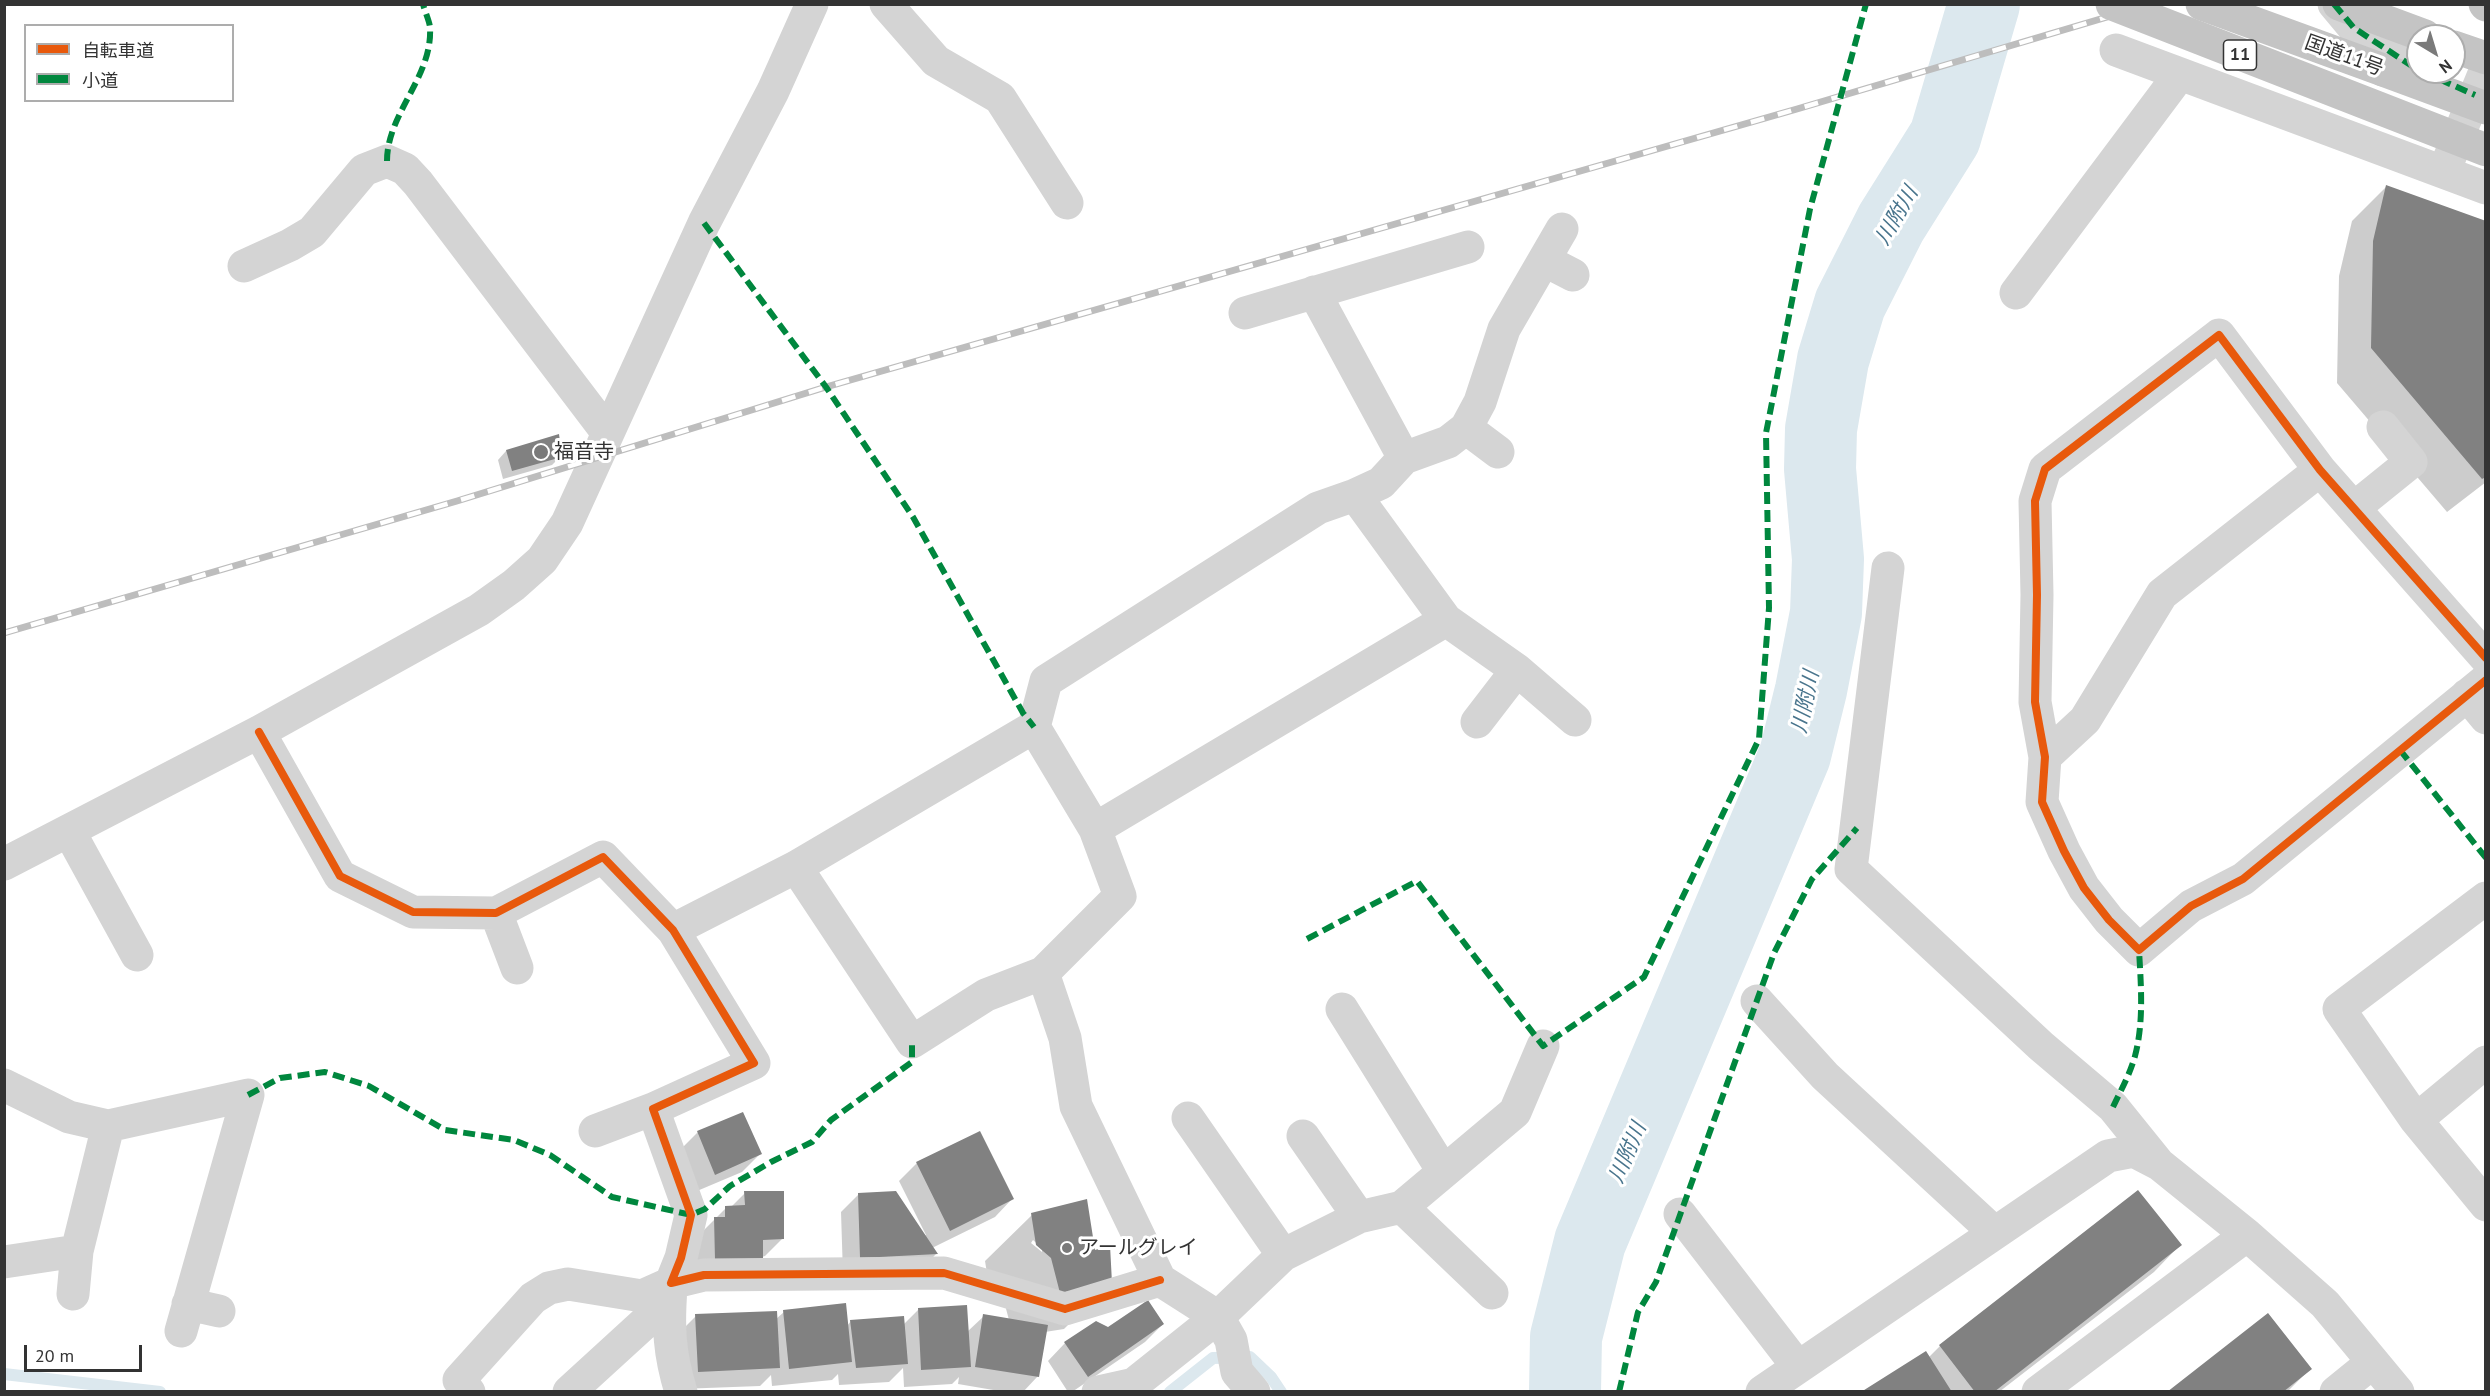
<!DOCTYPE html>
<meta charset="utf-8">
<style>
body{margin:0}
#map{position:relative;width:2490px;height:1396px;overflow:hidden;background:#fff;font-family:"PT Sans","Noto Sans JP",sans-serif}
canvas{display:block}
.frame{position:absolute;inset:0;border:6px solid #333;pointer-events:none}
.legend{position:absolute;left:24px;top:24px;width:210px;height:78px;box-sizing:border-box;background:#fff;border:2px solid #adadad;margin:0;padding:8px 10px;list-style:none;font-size:18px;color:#333}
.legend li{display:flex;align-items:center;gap:12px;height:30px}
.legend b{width:30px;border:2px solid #adadad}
.north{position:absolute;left:2406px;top:24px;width:60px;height:60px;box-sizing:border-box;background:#fff;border:2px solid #adadad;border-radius:50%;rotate:142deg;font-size:16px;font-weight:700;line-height:24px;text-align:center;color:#333}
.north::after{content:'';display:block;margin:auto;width:21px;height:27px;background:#7a7a7a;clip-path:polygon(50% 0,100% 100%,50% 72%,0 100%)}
.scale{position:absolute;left:24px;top:1345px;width:118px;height:27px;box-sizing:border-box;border:3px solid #333;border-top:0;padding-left:8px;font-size:18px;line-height:21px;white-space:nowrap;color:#333;-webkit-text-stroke:4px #fff;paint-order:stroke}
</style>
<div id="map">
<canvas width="2490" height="1396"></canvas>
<div class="frame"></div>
<ul class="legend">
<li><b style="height:8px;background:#e8590c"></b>自転車道</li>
<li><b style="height:8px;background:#00873e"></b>小道</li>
</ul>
<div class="north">N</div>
<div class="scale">20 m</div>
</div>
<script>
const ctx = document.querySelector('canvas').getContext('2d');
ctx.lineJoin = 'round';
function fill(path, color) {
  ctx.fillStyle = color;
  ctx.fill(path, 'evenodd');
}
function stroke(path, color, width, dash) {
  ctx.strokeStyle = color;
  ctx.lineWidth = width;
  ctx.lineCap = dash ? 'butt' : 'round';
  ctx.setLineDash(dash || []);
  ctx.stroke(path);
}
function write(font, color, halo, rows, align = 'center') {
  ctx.font = font + ' "PT Sans","Noto Sans JP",sans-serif';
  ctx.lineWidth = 6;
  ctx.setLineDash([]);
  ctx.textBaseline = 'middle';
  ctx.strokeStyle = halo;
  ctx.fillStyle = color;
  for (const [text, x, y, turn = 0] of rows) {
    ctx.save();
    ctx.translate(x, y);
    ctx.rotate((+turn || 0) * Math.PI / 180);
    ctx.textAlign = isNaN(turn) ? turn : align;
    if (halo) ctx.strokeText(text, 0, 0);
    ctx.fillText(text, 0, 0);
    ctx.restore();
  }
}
const shadow = new Path2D(`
 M2386 187 2486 222V482L2447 512 2337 383 2339 276 2352 221Z
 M506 451 561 456 552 465 503 479 498 460Z
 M698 1132 760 1154 742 1172 697 1191 680 1150Z
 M917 1163 1012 1199 995 1217 932 1248 936 1254 919 1272 843 1275 841 1212 859 1194 924 1236 926 1235 899 1181Z
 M2138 1192 2180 1245 2154 1272 1999 1392H1864L1929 1357 1940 1346Z
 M745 1193 783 1238 765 1256 697 1277V1237L726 1208H730Z
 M1032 1215 1094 1252 1111 1282 1064 1329 1045 1332 1038 1376 1023 1392H1005L958 1384 959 1377 952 1384 904 1387 903 1368 889 1382 839 1385 838 1374 832 1380 772 1386 771 1375 760 1386 680 1389 678 1334 696 1316 776 1319 784 1312 847 1326 851 1321 903 1325 918 1310 967 1332 984 1316 1009 1320 1005 1305 990 1292 985 1261ZM1033 1240 1042 1248V1252L1031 1243Z
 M1163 1324 1145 1342 1072 1392H1068L1048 1361 1065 1343Z
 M2310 1369 2287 1392H2170Z`);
const stream = new Path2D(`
 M4 1374 160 1392
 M1170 1392 1213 1358 1250 1357 1271 1377 1281 1392`);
const river = new Path2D(`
 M1565 1392 1566 1337 1590 1242 1795 755 1811 690 1826 613 1828 559 1820 469 1821 429 1833 360 1850 304 1891 223 1945 137 1984 4`);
const building = new Path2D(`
 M2386 185 2486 221V477L2482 479 2371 348 2373 241Z
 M559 434 562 457 512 471 506 450Z
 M743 1112 762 1154 715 1175 697 1131Z
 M980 1131 1014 1199 950 1231 916 1162Z
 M2138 1190 2182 1245 1994 1392H1975L1939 1345Z
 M744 1191H784V1239L763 1240V1259L715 1260 714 1217H725V1206L745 1205Z
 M896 1191 938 1254 860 1258 858 1193Z
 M1087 1199 1095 1250 1110 1245 1112 1283 1060 1293 1051 1258 1036 1245 1031 1213Z
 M1148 1300 1164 1324 1088 1377 1064 1342 1096 1321 1108 1327Z
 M846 1303 852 1362 789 1369 783 1310Z
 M967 1305 971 1367 921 1370 918 1308Z
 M777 1311 780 1368 698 1372 695 1314Z
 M2268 1313 2312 1369 2283 1392H2167Z
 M983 1314 1048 1325 1039 1377 975 1367Z
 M904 1316 908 1364 856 1368 850 1320Z
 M1926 1351 1952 1392H1861Z`);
const minor = new Path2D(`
 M886 4 936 61 1000 98 1067 203
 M2334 4 2354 28 2418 70
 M2116 50 2486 188
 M2447 164 2486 69
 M1544 260 1573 275
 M244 266 290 245 312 232 364 170 387 161 405 169 418 183 607 432
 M1314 292 1404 458
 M2016 293 2180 74
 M1245 313 1468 247
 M1466 428 1498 452
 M1355 495 1446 620 1517 670 1575 720
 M2354 508 2411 462 2383 427
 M1888 568 1851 869 2041 1046 2113 1107 2159 1164
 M2486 658 2320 470 2219 335 2045 469 2035 501 2037 595 2035 702 2045 757 2042 802 2064 851 2084 888 2109 920 2139 950 2191 906 2243 879 2486 680
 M2467 695 2486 718
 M1477 722 1517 670
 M1034 727 1046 681 1318 508 1355 495 1381 483 1404 458 1448 442 1466 428 1480 402 1504 329 1562 229
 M259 732 340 876 413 912 496 913 603 857 673 930 754 1063 653 1109 691 1215 681 1258 671 1283 704 1275 944 1273 1065 1309 1160 1280
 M2045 757 2085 720 2162 594 2320 470
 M1095 829 1446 620
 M69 831 137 955
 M4 864 259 732 479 610 514 585 542 560 567 523 704 223 773 91 812 4
 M796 867 912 1042 986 995 1043 973
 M2486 898 2339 1009 2416 1120 2486 1205
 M496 913 517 968
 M673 930 796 867 1034 727 1095 829 1120 896 1043 973 1065 1038 1076 1106 1160 1280 1218 1317 1231 1340 1237 1372 1254 1392
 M1757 1001 1825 1076 1995 1233
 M1342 1009 1443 1171
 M4 1085 69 1117 108 1126 248 1095 181 1331
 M1188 1118 1283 1255
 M2416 1120 2486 1062
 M595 1131 653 1109
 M1303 1136 1359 1217
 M1402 1207 1492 1293
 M1680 1214 1798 1367
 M4 1262 77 1251
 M671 1288C668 1328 669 1353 681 1392
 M73 1294 77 1251 108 1126
 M188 1304 219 1311
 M469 1392 459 1380 533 1298 549 1288 568 1284 642 1296 671 1283
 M569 1392 651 1317 671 1283
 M1098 1392 1134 1384 1218 1317 1283 1255 1359 1217 1402 1207 1515 1112 1543 1046
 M1762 1392 2108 1156 2134 1151 2159 1164 2247 1235 2325 1304 2398 1392
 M2038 1392 2247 1235
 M2336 1392 2373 1362`);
const highway = new Path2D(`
 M2202 4 2383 70
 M2339 4 2425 36
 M2485 4 2486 5
 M2454 47 2486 58`);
const rail = new Path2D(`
 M4 633 457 501 826 387 1797 109 2151 4`);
const highwayBridge = new Path2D(`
 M2112 4 2486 150
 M2383 70 2486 108`);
const quiet = new Path2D(`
 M2334 4 2354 28 2418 70
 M2423 72 2475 95
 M387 161C387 113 433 77 430 27 429 20 425 12 423 4
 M704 223 826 387 913 517 1023 713 1034 727
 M2400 750 2486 858
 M1307 939 1417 881 1543 1046 1644 977 1759 739 1769 608 1766 433 1810 209 1866 4
 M248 1095 280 1078 325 1072 369 1086 445 1130 514 1140 550 1155 612 1197 691 1215 705 1209 730 1186 771 1162 812 1142 831 1120 912 1062V1042
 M2113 1107C2121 1090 2130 1074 2135 1056 2144 1022 2141 985 2139 950
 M1619 1392 1638 1312 1656 1282 1774 953 1812 879 1857 828`);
const cycleway = new Path2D(`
 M2486 658 2320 470 2219 335 2045 469 2035 501 2037 595 2035 702 2045 757 2042 802 2064 851 2084 888 2109 920 2139 950 2191 906 2243 879 2486 680
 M259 732 340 876 413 912 496 913 603 857 673 930 754 1063 653 1109 691 1215 681 1258 671 1283 704 1275 944 1273 1065 1309 1160 1280`);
const markers = [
 [541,452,8,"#7a7a7a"],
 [1067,1248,6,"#7a7a7a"]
];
const shields = [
 [2240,55,33]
];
const shieldNames = [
 ["11",2240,55]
];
const streetNames = [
 ["国道11号",2344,56,20]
];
const poiNames = [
 ["福音寺",554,452],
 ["アールグレイ",1079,1248]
];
const waterNames = [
 ["川附川",1897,216,-60],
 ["川附川",1806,702,-78],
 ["川附川",1628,1153,-67]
];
fill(shadow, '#0003');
stroke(stream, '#dce8ee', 12);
stroke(river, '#dce8ee', 72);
fill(building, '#818181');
stroke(minor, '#d4d4d4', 33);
stroke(highway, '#c4c4c4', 33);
stroke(rail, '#bdbdbd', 7);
stroke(rail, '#fff', 4.5, [14]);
stroke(highwayBridge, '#c4c4c4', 33);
stroke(quiet, '#00873e', 6, [12, 6]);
stroke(cycleway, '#e8590c', 8);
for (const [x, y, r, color] of markers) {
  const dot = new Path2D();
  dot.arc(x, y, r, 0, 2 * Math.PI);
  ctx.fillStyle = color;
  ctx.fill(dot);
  stroke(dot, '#fff', 2);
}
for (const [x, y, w] of shields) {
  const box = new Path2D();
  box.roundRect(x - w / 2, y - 15, w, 30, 4.5);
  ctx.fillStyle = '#fff';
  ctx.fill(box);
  stroke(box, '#333', 1.5);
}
write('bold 18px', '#333', null, shieldNames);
write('20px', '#333', '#fff', streetNames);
write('20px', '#333', '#fff', poiNames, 'left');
write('italic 21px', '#49758d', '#fff', waterNames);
</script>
